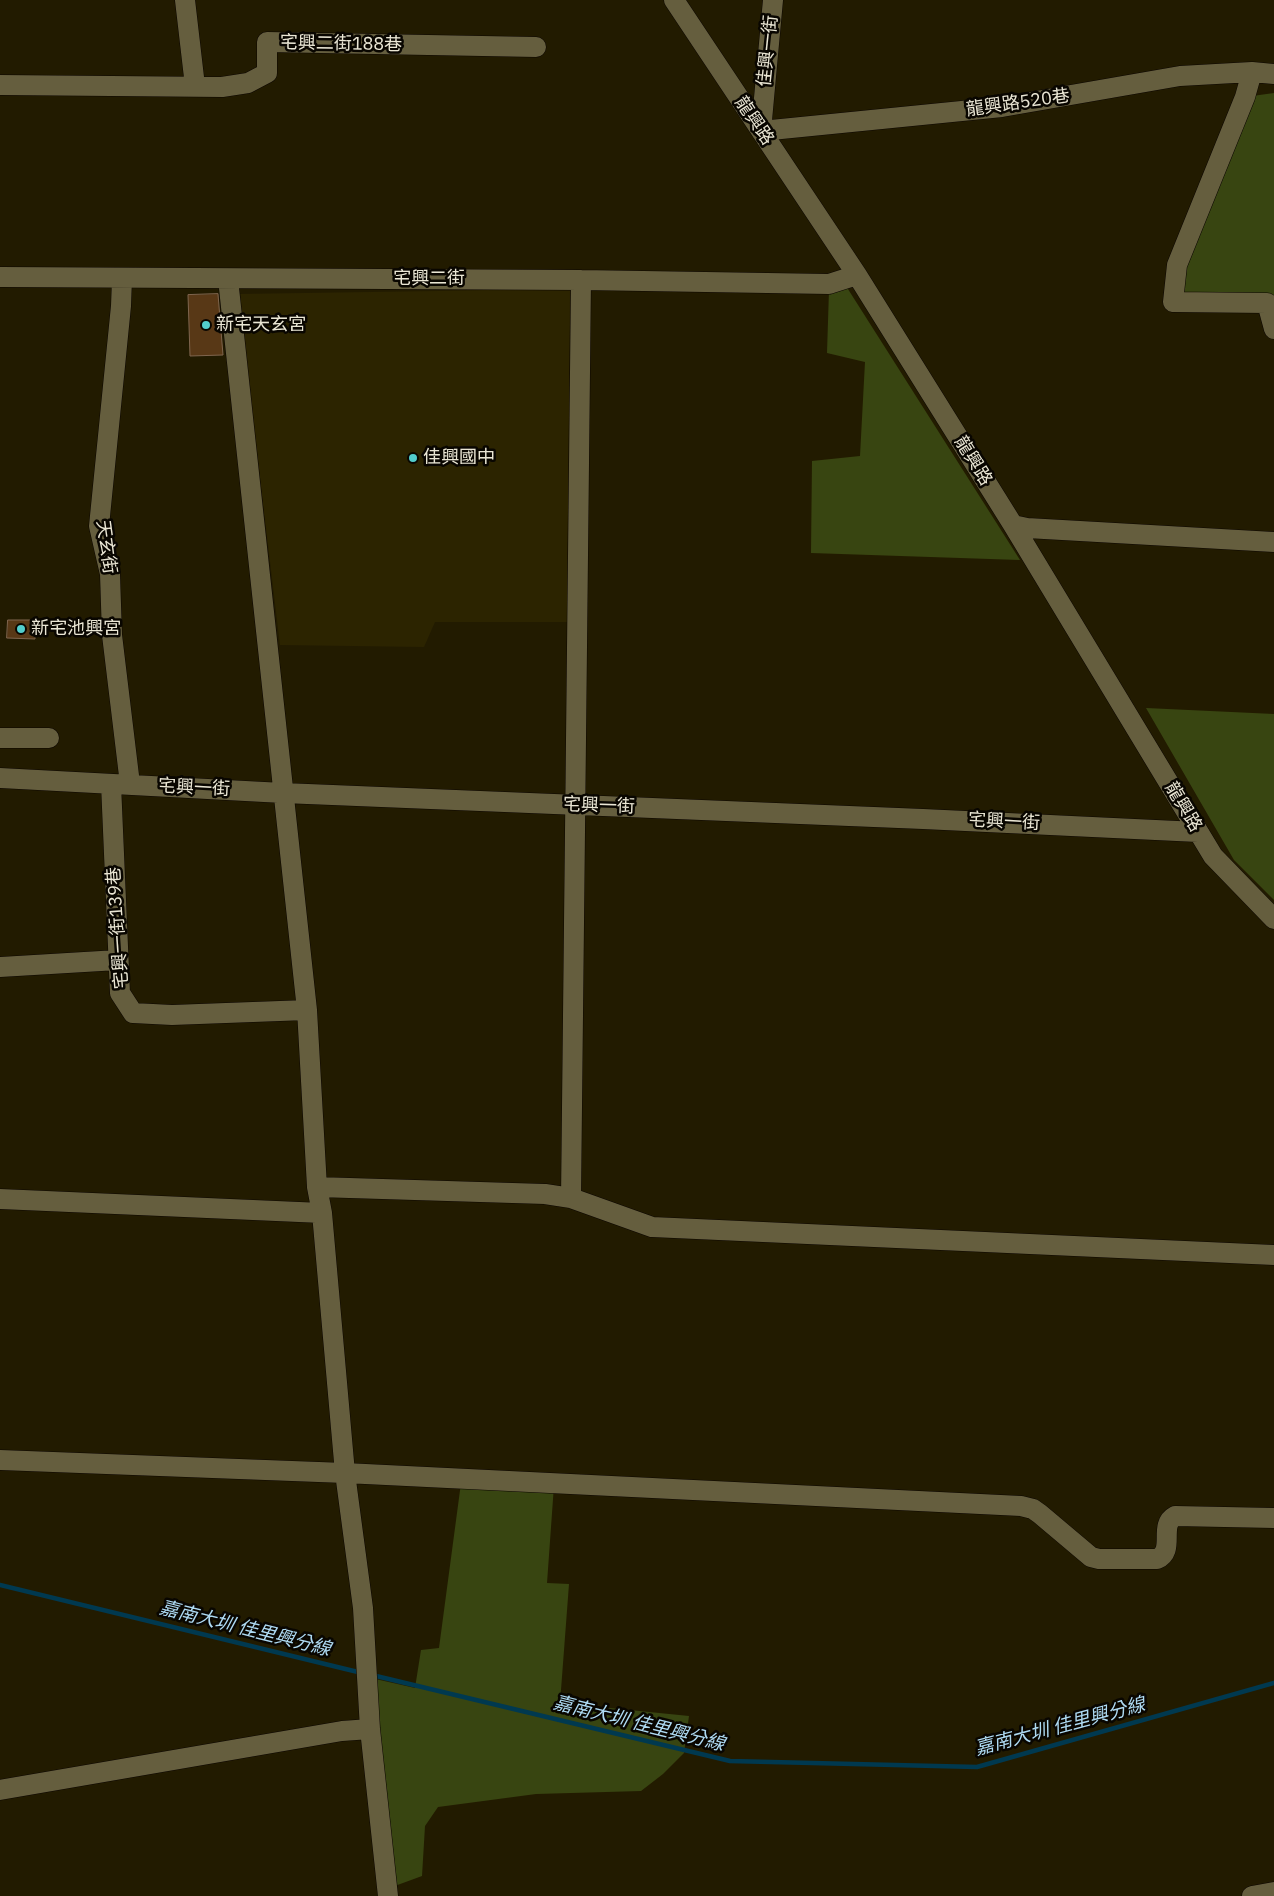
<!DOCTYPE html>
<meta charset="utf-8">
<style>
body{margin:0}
canvas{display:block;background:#221b00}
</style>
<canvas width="1274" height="1896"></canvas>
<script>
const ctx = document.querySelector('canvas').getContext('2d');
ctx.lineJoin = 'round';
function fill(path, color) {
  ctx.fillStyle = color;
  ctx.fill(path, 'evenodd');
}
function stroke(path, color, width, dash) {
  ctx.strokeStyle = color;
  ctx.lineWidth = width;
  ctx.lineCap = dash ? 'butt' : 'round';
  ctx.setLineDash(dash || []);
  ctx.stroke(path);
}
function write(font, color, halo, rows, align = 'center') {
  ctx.font = font + ' "IBM Plex Sans","Noto Sans TC",sans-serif';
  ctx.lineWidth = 5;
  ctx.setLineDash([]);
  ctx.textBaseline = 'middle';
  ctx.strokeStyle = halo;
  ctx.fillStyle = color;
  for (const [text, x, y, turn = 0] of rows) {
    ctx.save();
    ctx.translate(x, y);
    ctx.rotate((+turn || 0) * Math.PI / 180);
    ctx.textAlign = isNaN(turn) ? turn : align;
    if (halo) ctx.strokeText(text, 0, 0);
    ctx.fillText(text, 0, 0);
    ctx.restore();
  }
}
const built = new Path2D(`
 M570 289 567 622H435L424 647 280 645 238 294Z`);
const green = new Path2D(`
 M1274 93V338L1258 294 1173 302 1245 97Z
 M846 286 1020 560 811 553 812 461 860 456 865 362 827 353 829 290Z
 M1146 708 1274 714V900L1234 860Z
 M461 1483 554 1485 547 1583 569 1584 560 1703 689 1716 684 1753 663 1774 641 1791 536 1794 438 1807 425 1826 422 1876 392 1887 371 1678 415 1688 421 1650 439 1648Z`);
const stream = new Path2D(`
 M0 1585 362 1673
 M372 1675 730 1761 977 1767 1274 1683`);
const building = new Path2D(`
 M218 294 223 355 190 356 188 295Z
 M8 620H35V639L7 638Z`);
const minor = new Path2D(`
 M185 0 195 86
 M674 0 857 275 1013 525 1213 856 1274 919
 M773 0 761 131 1002 107 1180 76 1252 72 1274 74
 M1252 72 1245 97 1177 265 1173 302 1267 303 1274 329
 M0 85 222 87 248 83 267 73V42L536 47
 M0 277 581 280 829 284 857 275
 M122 279 121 306 99 526 110 574 112 635 130 784
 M228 279 307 1010 317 1187 322 1213 345 1473 363 1608 370 1729 388 1896
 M1013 525 1027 528 1274 542
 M0 738H49
 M0 778 283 793 923 819 1198 832
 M111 784 120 993 133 1013 172 1015 307 1010
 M0 967 118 960
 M317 1187 545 1194 571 1198 652 1227 1274 1255
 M571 1198 581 280
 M0 1199 322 1213
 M0 1460 345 1473 1021 1506 1033 1509 1040 1514 1091 1557 1099 1559H1157C1176 1551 1158 1525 1175 1516L1274 1518
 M0 1790 342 1731 370 1729
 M1252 1896 1274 1892`);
const markers = [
 [206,325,5,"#52cdcc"],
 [413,458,5,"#52cdcc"],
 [21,629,5,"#52cdcc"]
];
const streetNames = [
 ["宅興二街188巷",341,44,1],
 ["佳興一街",768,51,-84],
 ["龍興路520巷",1018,103,-8],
 ["龍興路",754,121,56],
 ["宅興二街",429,279],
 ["龍興路",973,461,58],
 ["天玄街",106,547,82],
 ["宅興一街",194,788,3],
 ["宅興一街",599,806,2],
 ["龍興路",1183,807,59],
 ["宅興一街",1004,822,3],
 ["宅興一街139巷",118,928,-94]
];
const poiNames = [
 ["新宅天玄宮",216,325],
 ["佳興國中",423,458],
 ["新宅池興宮",31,629]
];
const waterNames = [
 ["嘉南大圳 佳里興分線",245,1629,14],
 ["嘉南大圳 佳里興分線",639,1724,14],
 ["嘉南大圳 佳里興分線",1060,1727,-15]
];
fill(built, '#2c2400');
fill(green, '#384511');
stroke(stream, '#003950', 4.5);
fill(building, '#583816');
stroke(building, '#7f654e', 1);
stroke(minor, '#0c0600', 21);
stroke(minor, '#655e3e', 20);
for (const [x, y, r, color] of markers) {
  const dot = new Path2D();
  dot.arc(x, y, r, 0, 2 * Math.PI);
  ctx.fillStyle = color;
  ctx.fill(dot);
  stroke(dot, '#090600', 2);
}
write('18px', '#eae6d4', '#090600', streetNames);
write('18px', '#eae6d4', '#090600', poiNames, 'left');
write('italic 19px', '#aedaf2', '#090600', waterNames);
</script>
